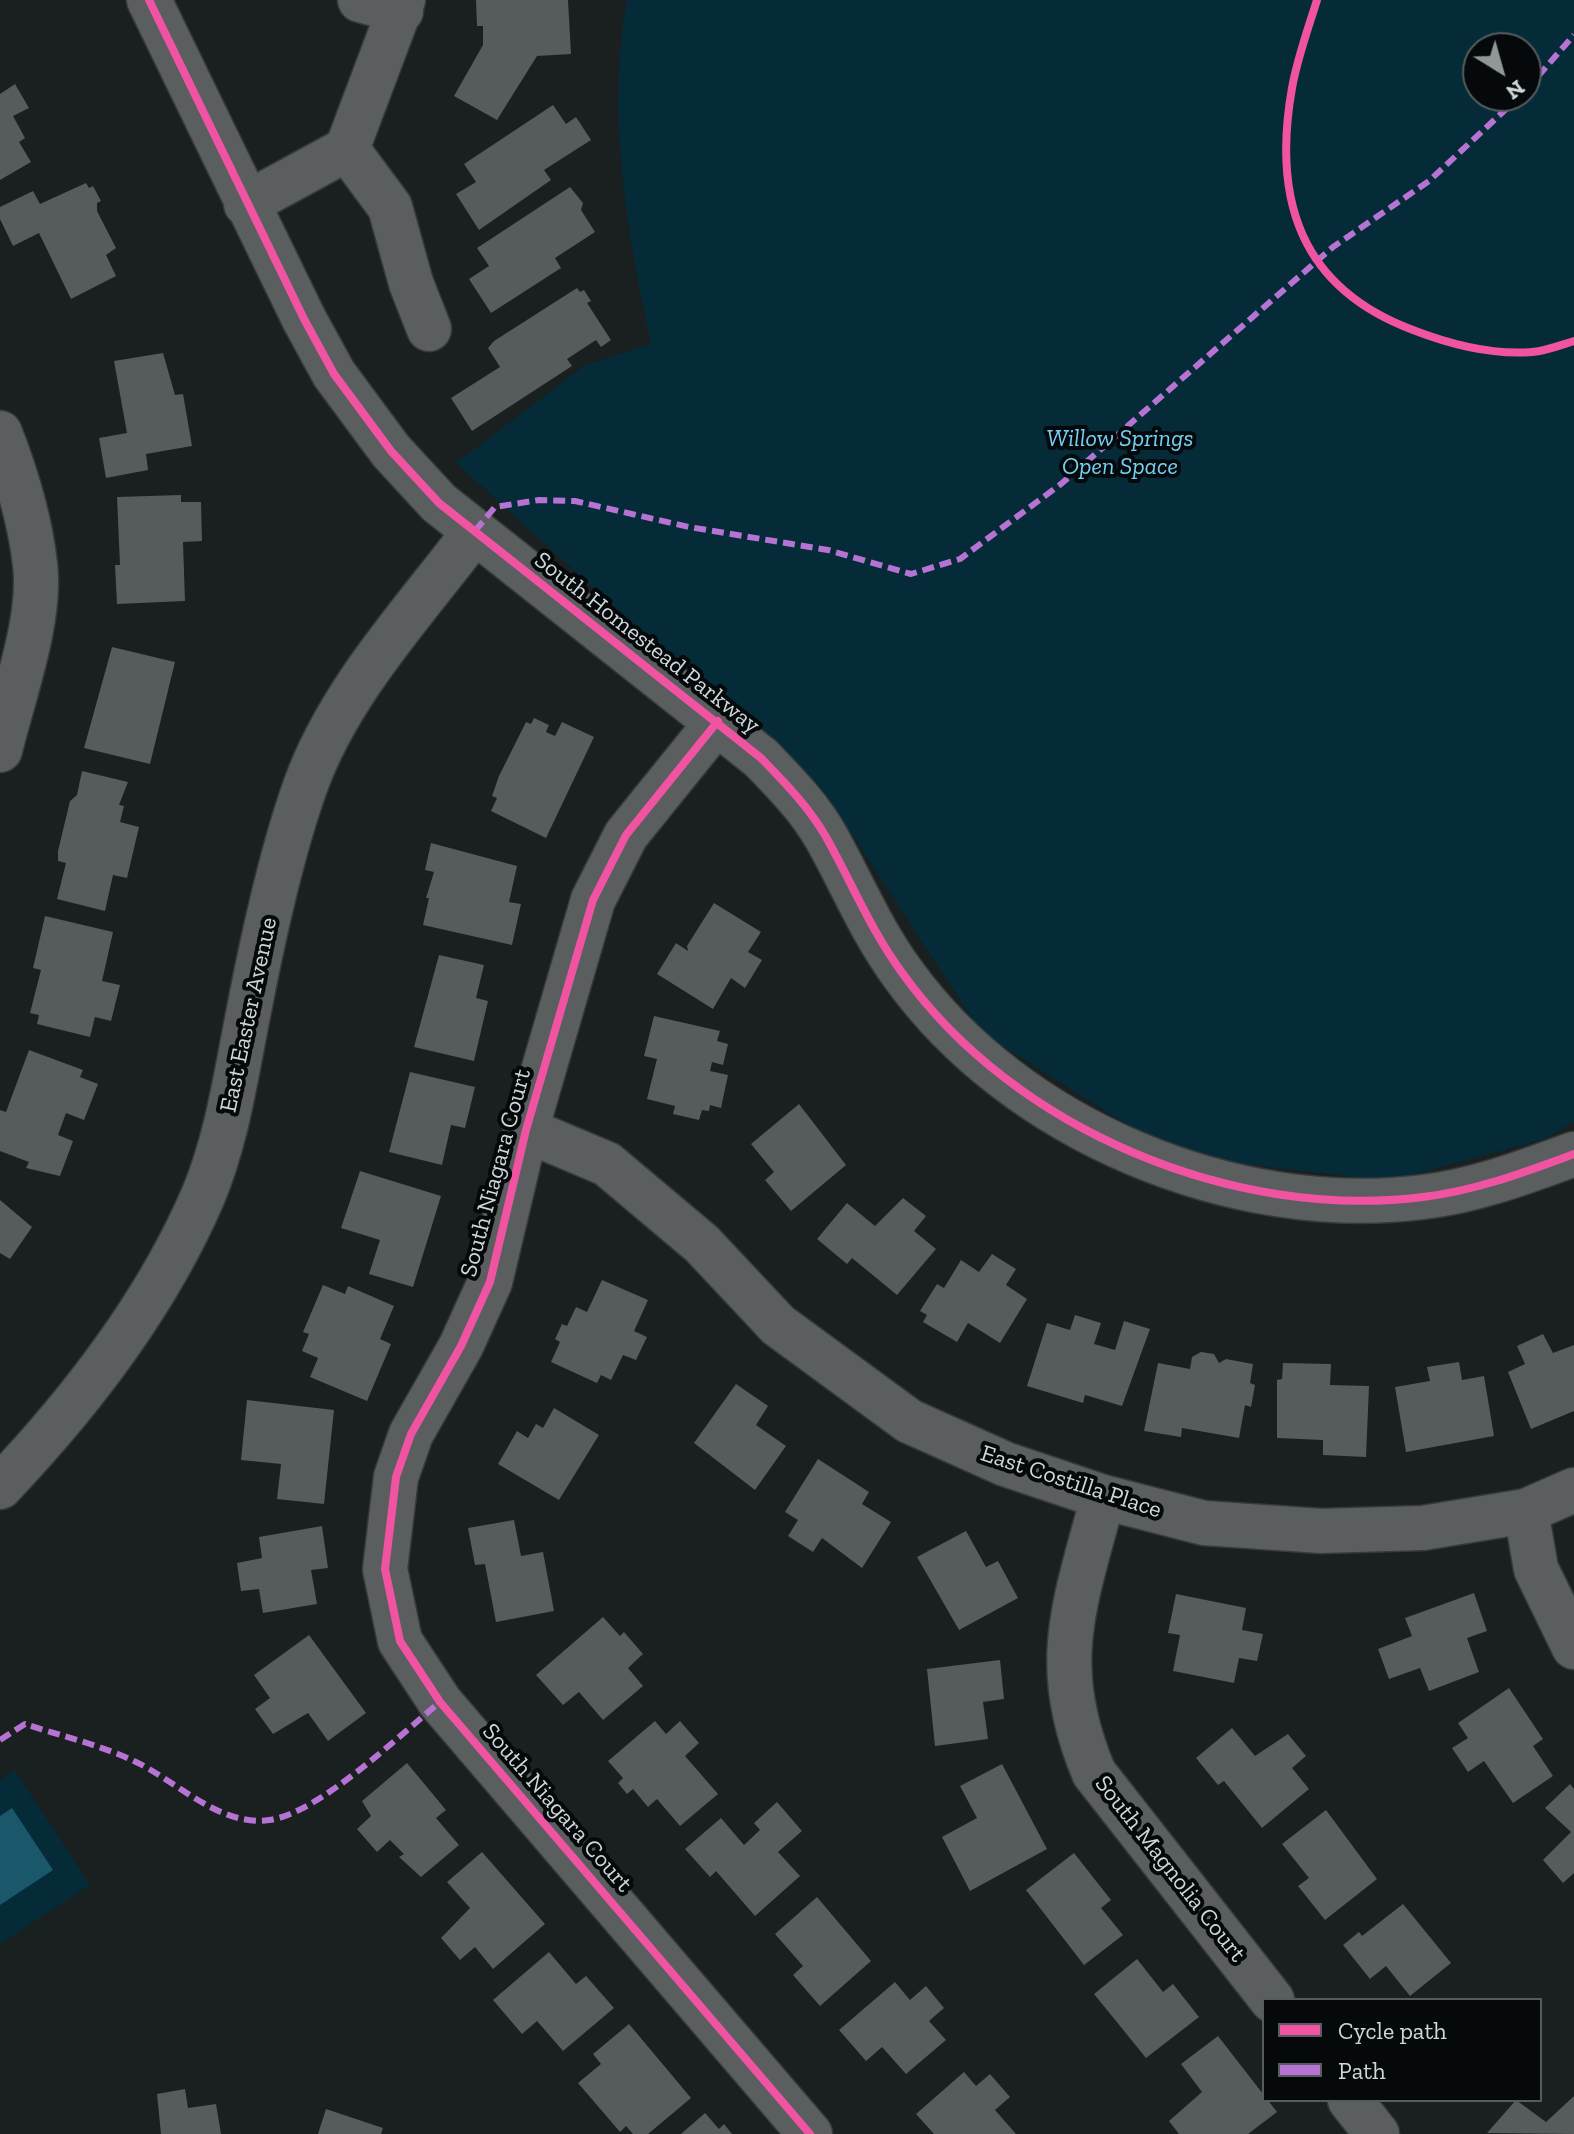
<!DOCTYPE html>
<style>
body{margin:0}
#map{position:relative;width:1574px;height:2134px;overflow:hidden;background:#1a1f20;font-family:"Zilla Slab",serif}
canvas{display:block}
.legend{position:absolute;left:1262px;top:1998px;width:280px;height:104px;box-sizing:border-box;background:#05090b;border:2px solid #565b5d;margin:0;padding:10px 14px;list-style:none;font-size:24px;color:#d0d7d9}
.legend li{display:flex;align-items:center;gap:16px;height:40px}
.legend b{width:40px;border:2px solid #565b5d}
.north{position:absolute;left:1462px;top:32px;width:80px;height:80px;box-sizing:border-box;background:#05090b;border:2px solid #565b5d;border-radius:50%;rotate:143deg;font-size:22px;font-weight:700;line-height:32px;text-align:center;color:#d0d7d9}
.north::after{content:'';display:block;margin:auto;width:28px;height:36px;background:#909798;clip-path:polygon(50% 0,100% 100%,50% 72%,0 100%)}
</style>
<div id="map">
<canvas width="1574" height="2134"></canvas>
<ul class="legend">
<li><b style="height:10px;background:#f153a3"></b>Cycle path</li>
<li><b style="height:10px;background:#b673d3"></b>Path</li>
</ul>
<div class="north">N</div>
</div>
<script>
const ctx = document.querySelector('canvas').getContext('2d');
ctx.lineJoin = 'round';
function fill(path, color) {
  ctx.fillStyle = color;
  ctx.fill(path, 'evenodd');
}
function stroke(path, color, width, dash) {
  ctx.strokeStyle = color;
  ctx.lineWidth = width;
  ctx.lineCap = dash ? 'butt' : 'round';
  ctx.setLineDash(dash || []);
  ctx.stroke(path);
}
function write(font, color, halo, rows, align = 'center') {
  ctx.font = font + ' "Zilla Slab",serif';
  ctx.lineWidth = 8;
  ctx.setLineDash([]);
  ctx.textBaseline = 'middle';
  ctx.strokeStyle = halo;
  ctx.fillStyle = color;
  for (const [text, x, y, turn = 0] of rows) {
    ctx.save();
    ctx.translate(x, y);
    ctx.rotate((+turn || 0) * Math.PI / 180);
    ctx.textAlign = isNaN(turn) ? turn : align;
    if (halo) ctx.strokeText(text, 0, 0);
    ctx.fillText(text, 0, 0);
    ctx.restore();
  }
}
const green = new Path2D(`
 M627 0H1574V1122L1542 1140 1388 1181 1176 1156 981 1032 832 804 456 463 585 365 651 344C627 232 606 115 627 0ZM1478 48H1526V96H1478Z
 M15 1770 90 1885 0 1944V1780Z`);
const water = new Path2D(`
 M12 1808 53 1870 0 1905V1816Z`);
const building = new Path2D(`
 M476 0H568L571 54 537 56 497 120 454 96 483 45V26H477Z
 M15 84 29 108 13 116 25 138 19 142 31 162 0 180V94Z
 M553 105 566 124 576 117 591 140 544 170 551 180 479 230 456 194 476 182 464 164Z
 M86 183 89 188 93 186 101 201 97 203V211L116 248 106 255 116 276 71 299 39 233 13 246 0 219V207L33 191 40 204Z
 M570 187 583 203 581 210 595 232 555 258 561 268 491 313 469 279 489 266 477 248Z
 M577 288 580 292 584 290 591 301 587 303 611 340 601 347 596 340 567 359 572 366 472 431 451 398 500 367 488 348 494 341Z
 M163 353 175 395 183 394 192 446 146 454 148 470 106 478 99 438 127 433 114 361Z
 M181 495V502H201L202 541 183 542 185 601 117 604 115 565H120L117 497Z
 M112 647 175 662 150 764 84 748Z
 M534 718 549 725 546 732 555 736 562 722 594 737 546 838 491 811 497 798 492 796 499 776 526 722 531 724Z
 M82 771 128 782 119 805 124 806 120 822 139 827 127 878 113 875 105 911 57 899 66 863 58 861V851L70 801 77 795Z
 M431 843 517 866 509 902 521 904 512 945 423 925 429 898H426L434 872 425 870Z
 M714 903 761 932 748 952 762 960 745 988 731 978 713 1009 657 974 676 943 688 951 687 946Z
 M45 916 113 932 102 981 120 985 111 1021 95 1017 90 1037 37 1024 39 1015 30 1013 41 970 33 968Z
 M439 955 484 965 476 998 488 1001 474 1061 414 1047Z
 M654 1016 720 1031 717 1041 728 1044 723 1065 712 1062 710 1071 728 1075 721 1108 710 1105 709 1111 702 1110 699 1120 673 1114 675 1106 647 1099 657 1059 644 1056Z
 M29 1050 83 1070 80 1077 98 1084 84 1120 66 1113 58 1135 73 1141 60 1176 26 1168 29 1162 0 1151V1110L6 1112Z
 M410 1072 475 1087 465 1128 451 1125 442 1165 389 1152Z
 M799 1104 846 1165 791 1211 765 1180 774 1172 751 1144Z
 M360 1171 441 1196 413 1287 369 1274 380 1240 341 1228Z
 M903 1198 926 1216 914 1231 936 1249 897 1295 852 1258 847 1264 817 1239 847 1203 875 1226Z
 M0 1200 32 1227 10 1259 0 1253Z
 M992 1254 1016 1269 1006 1285 1027 1299 1000 1343 968 1323 957 1342 923 1322 927 1315 920 1311 937 1284 944 1288 961 1260 979 1272Z
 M602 1280 648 1300 634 1331 647 1337 636 1360 623 1355 611 1380 601 1375 597 1383 551 1362 560 1342 555 1339 562 1324 567 1326 576 1307 587 1312Z
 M323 1285 345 1294 348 1286 394 1306 380 1339 391 1344 367 1401 310 1377 318 1358 302 1351 309 1334 303 1332Z
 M1075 1315 1101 1323 1094 1344 1115 1350 1124 1321 1150 1329 1122 1406 1085 1395 1083 1403 1027 1386 1047 1323 1070 1330Z
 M1543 1334 1553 1353 1574 1345V1411L1531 1429 1508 1372 1525 1364 1517 1346Z
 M1201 1352 1214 1354 1219 1363 1226 1359 1253 1364 1250 1383 1255 1385 1251 1407 1245 1405 1239 1438 1182 1428 1181 1437 1144 1431 1158 1363 1190 1369 1192 1357Z
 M1459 1362 1462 1380 1484 1376 1494 1436 1406 1452 1395 1387 1430 1381 1427 1367Z
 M1283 1363 1331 1364 1330 1385 1369 1386 1366 1457 1323 1455V1440L1277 1438V1380L1282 1379Z
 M736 1384 768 1406 756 1425 786 1446 755 1490 694 1443Z
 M247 1400 334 1410 324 1504 277 1499 281 1464 241 1460Z
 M554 1408 599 1435 559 1500 498 1464 517 1431 528 1438 536 1424 543 1428Z
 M818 1459 869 1492 862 1504 891 1522 862 1568 822 1538 813 1552 788 1536 798 1520 785 1512Z
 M514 1520 521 1556 543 1552 554 1611 496 1622 485 1564 475 1565 468 1528Z
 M322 1526 328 1568 311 1570 317 1604 263 1613 259 1589 241 1591 237 1563 262 1558 259 1537Z
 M966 1531 986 1567 998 1561 1018 1598 959 1630 917 1557Z
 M1474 1593 1487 1631 1467 1638 1479 1672 1429 1691 1420 1668 1389 1679 1378 1649 1412 1636 1405 1618Z
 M1176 1594 1246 1608 1242 1630 1263 1634 1257 1661 1239 1658 1234 1683 1173 1671 1180 1635 1168 1633Z
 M603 1617 620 1636 624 1632 643 1654 628 1668 643 1686 603 1720 579 1692 563 1705 536 1675Z
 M309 1635 366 1713 328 1741 308 1713 273 1734 255 1709 270 1698 254 1675Z
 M1000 1660 1004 1699 983 1702 988 1739 935 1746 927 1669Z
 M1509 1688 1543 1739 1533 1746 1553 1776 1513 1803 1484 1761 1468 1772 1452 1748 1468 1738 1458 1723Z
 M655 1721 666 1734 680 1721 699 1743 685 1756 718 1794 680 1826 657 1799 648 1807 633 1789 627 1794 618 1783 623 1778 608 1761Z
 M1232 1728 1255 1756 1288 1734 1306 1756 1292 1768 1309 1789 1262 1828 1224 1781 1218 1785 1196 1758Z
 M407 1763 446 1810 436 1818 459 1845 421 1877 399 1857 404 1854 390 1840 377 1852 357 1829 371 1816 362 1801Z
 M1002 1764 1047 1849 970 1891 942 1837 977 1818 960 1786Z
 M1570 1784 1574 1789V1873L1563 1883 1543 1860 1571 1832 1545 1808Z
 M777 1802 802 1831 778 1852 800 1876 755 1916 716 1871 710 1877 685 1849 721 1818 744 1845 760 1830 754 1823Z
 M1326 1810 1377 1879 1325 1920 1298 1886 1309 1878 1282 1844Z
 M482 1852 545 1924 493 1969 475 1947 460 1960 441 1938 470 1908 447 1882Z
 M1074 1853 1111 1900 1101 1908 1123 1935 1084 1965 1026 1890Z
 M817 1897 871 1961 820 2006 793 1975 803 1966 775 1934Z
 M1403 1904 1451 1963 1410 1996 1386 1966 1370 1979 1343 1945 1359 1932 1362 1936Z
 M549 1952 576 1984 586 1976 614 2008 563 2051 537 2021 522 2034 493 2000Z
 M1137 1959 1163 1992 1173 1984 1199 2017 1146 2058 1094 1994Z
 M895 1982 910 2000 926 1986 944 2008 929 2021 946 2040 906 2074 882 2047 866 2061 839 2030Z
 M629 2024 691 2098 648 2134H633L626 2126 620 2132 578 2083 601 2064 593 2054Z
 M1218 2036 1277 2112 1248 2134H1179L1169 2121 1202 2092 1181 2064Z
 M964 2072 976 2086 990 2074 1010 2097 995 2110 1016 2134H934L916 2114Z
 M185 2089 188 2108 216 2104 221 2134H161L157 2094Z
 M1574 2096V2134L1487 2133 1516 2100 1546 2122Z
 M326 2109 383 2128 381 2134H318Z
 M705 2113 719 2129 724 2124 732 2134H681Z`);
const street = new Path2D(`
 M149 0 304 319 334 374 391 451 439 503 761 758C785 783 809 807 826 837 852 883 871 931 903 974 1015 1130 1234 1221 1423 1197 1475 1191 1525 1172 1574 1154
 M360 0 401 11
 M403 0 347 149 390 207 411 283 429 329
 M246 204 347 149
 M0 433C16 474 30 520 35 564 42 619 13 696 0 750
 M718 721 626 835 593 900 526 1130 490 1282 461 1346 411 1434 396 1477 385 1569 400 1641 440 1702 810 2134
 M526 1130 607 1164 702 1244 778 1325 909 1421 1005 1464 1103 1497 1204 1523 1321 1531 1423 1528 1526 1511 1574 1490
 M0 1487C81 1402 156 1305 203 1196 227 1139 236 1075 248 1015 262 942 280 857 305 787 339 691 415 611 475 531
 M1103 1497C1075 1604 1048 1664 1094 1773L1272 2000
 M1526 1511 1536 1569 1574 1647
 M1350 2100 1377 2134`);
const quiet = new Path2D(`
 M1526 90 1574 35
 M475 531 495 507 539 500 575 501 689 527 828 550 911 574 960 559 1061 484 1333 247 1429 181 1520 96
 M0 1740 25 1724C61 1736 101 1745 136 1762 176 1781 220 1827 269 1820 318 1814 400 1735 440 1702`);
const cycleway = new Path2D(`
 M149 0 304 319 334 374 391 451 439 503 761 758C785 783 809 807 826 837 852 883 871 931 903 974 1015 1130 1234 1221 1423 1197 1475 1191 1525 1172 1574 1154
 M1317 0C1308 29 1297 59 1292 88 1272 201 1301 288 1413 330 1449 344 1493 355 1532 352 1546 351 1561 345 1574 341
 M718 721 626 835 593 900 526 1130 490 1282 461 1346 411 1434 396 1477 385 1569 400 1641 440 1702 810 2134`);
const parkNames = [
 ["Willow Springs",1120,439],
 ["Open Space",1120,467]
];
const streetNames = [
 ["South Homestead Parkway",647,643,38],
 ["East Easter Avenue",249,1015,-78],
 ["South Niagara Court",496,1173,-75],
 ["East Costilla Place",1071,1482,18],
 ["South Niagara Court",557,1808,49],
 ["South Magnolia Court",1170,1869,52]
];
fill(green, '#042b37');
fill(water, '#1b576a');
fill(building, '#565b5c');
stroke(street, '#363a3b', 47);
stroke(street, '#5a5e5f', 44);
stroke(quiet, '#b673d3', 6, [12, 6]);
stroke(cycleway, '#f153a3', 8);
write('italic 24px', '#72d1f3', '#05090b', parkNames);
write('24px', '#d0d7d9', '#05090b', streetNames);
</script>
